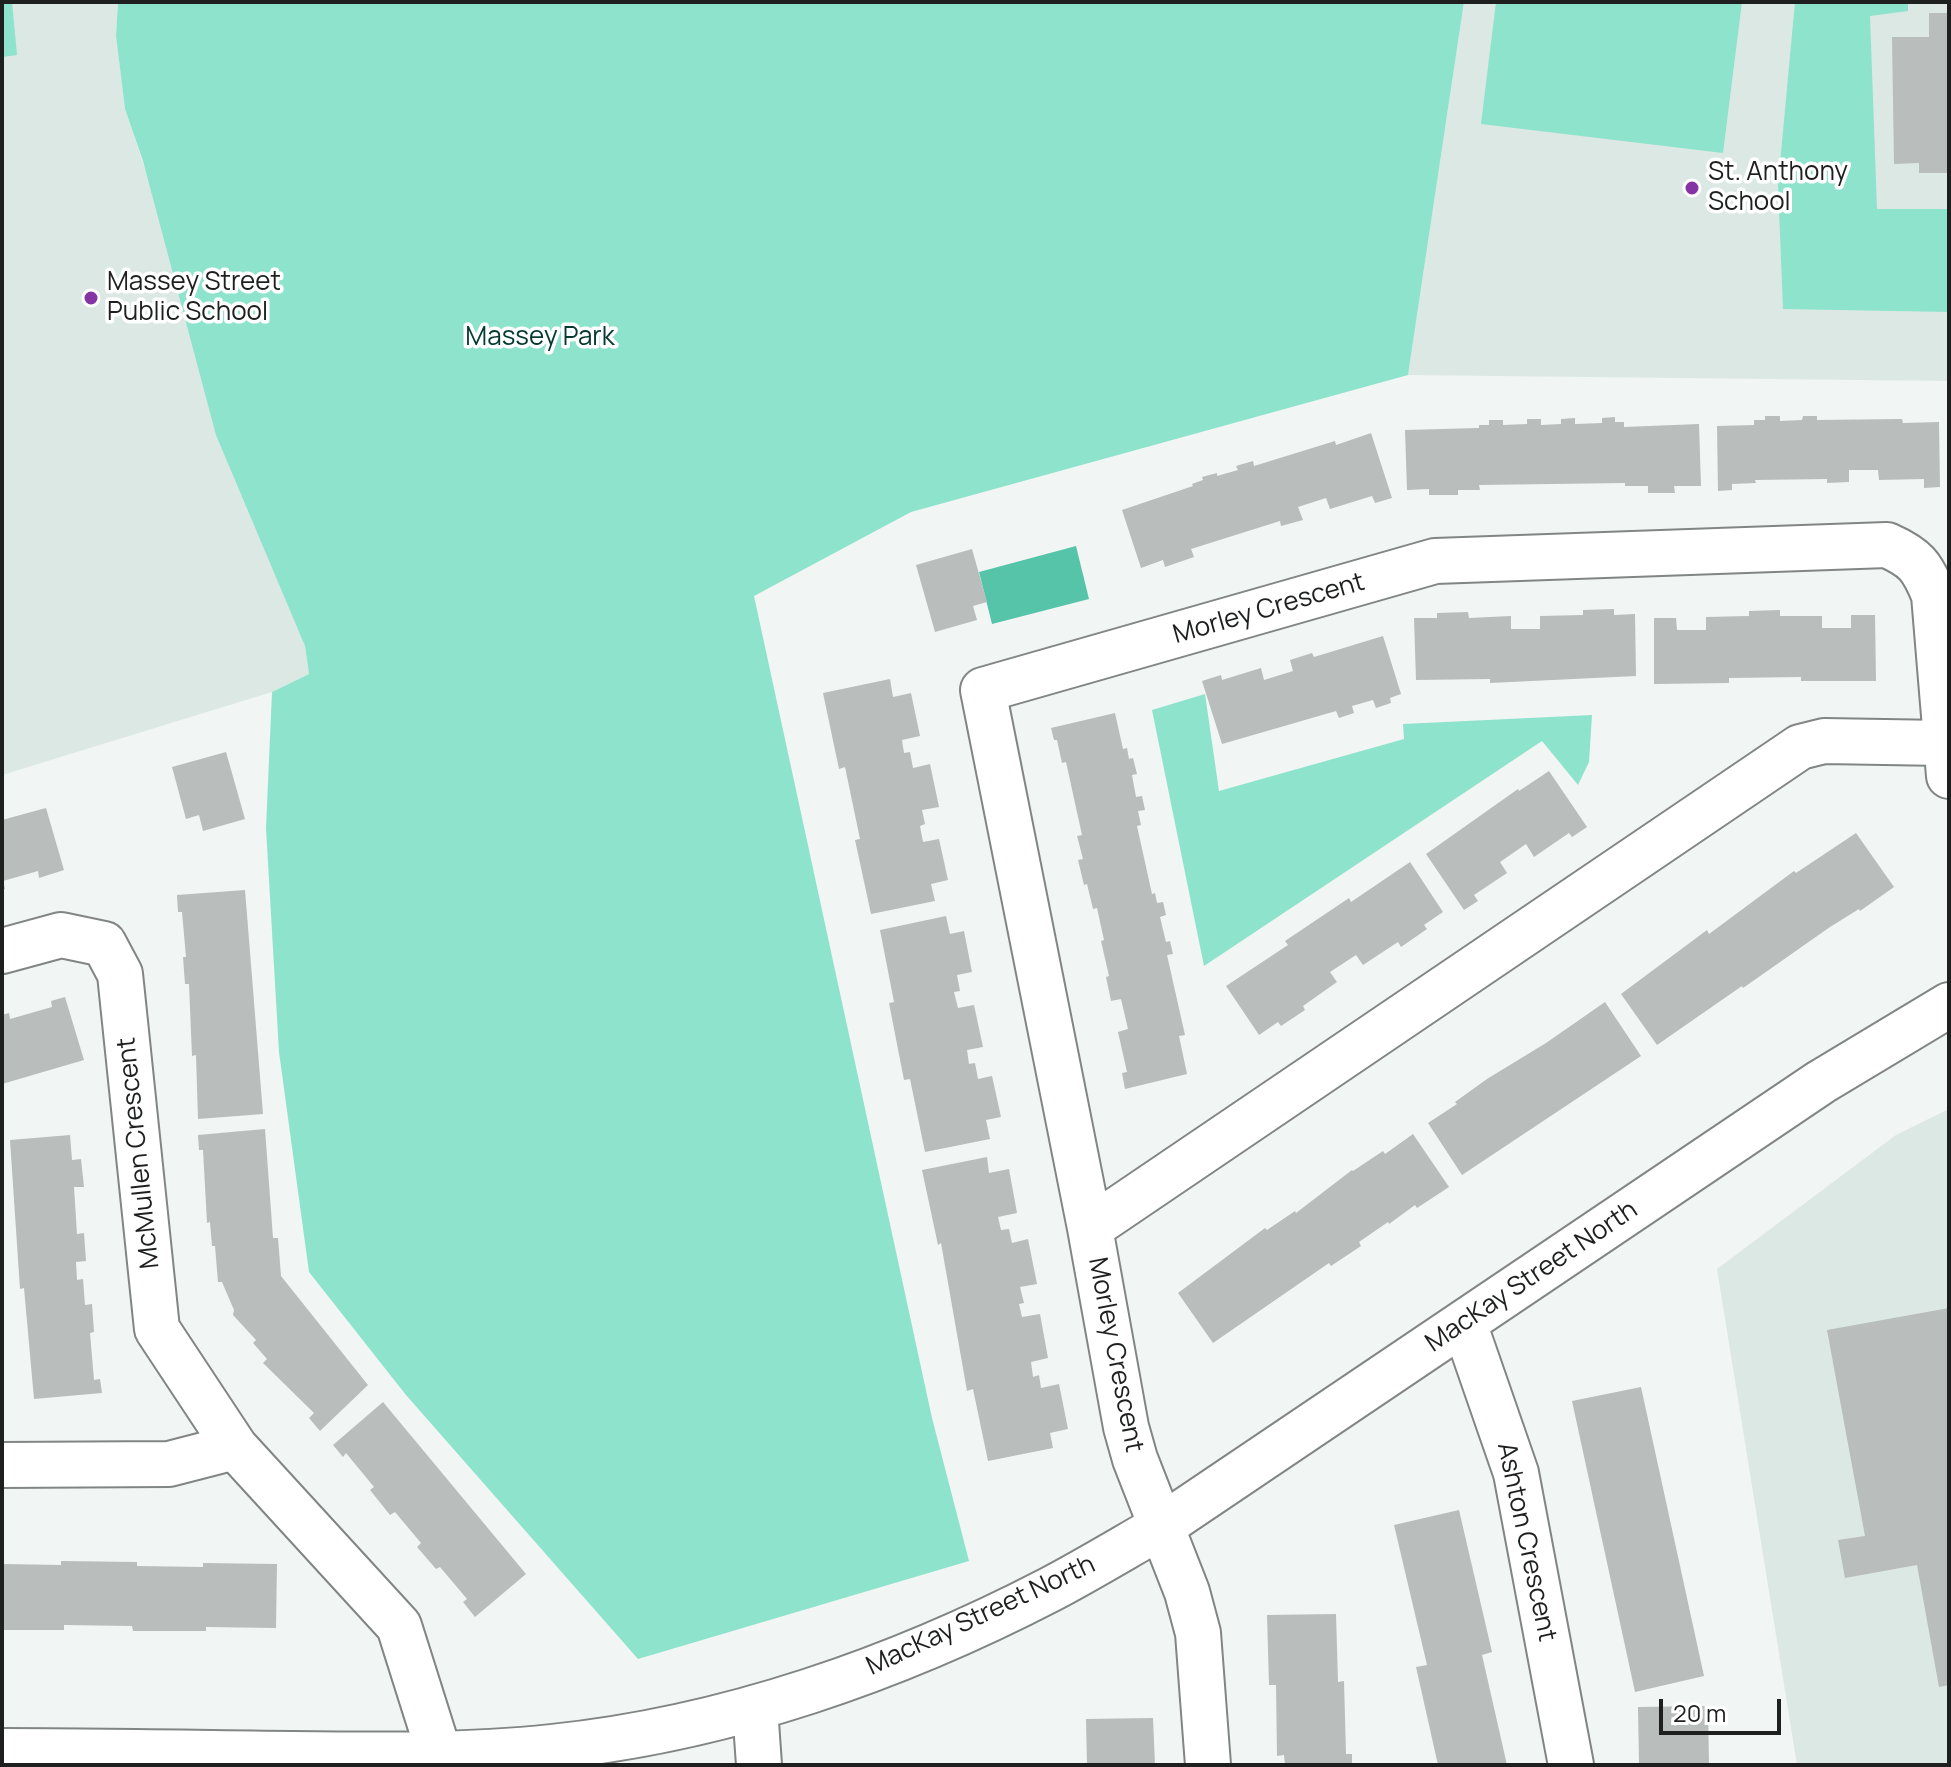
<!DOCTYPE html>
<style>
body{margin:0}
#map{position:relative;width:1951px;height:1767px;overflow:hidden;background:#f1f5f4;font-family:Manrope,sans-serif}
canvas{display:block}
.frame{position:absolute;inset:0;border:4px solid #1e1f1f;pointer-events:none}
.scale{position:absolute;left:1659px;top:1699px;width:122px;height:36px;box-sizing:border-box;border:4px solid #1e1f1f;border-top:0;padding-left:10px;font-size:24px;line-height:28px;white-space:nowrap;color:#1e1f1f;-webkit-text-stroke:6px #fff;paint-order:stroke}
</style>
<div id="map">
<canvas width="1951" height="1767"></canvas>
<div class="frame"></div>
<div class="scale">20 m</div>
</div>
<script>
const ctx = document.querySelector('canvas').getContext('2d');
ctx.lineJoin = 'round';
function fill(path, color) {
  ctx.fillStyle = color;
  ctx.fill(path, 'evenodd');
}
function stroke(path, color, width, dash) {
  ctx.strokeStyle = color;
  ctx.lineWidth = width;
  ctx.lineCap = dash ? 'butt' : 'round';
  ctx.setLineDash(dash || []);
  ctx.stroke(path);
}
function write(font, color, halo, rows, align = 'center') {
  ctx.font = font + ' Manrope,sans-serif';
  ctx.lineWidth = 7;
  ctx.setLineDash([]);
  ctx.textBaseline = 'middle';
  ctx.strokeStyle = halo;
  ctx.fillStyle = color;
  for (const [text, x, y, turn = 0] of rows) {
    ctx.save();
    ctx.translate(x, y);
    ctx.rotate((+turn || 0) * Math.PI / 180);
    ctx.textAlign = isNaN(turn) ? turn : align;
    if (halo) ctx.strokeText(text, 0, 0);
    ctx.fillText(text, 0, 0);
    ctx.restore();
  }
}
const built = new Path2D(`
 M2 2H118L116 36 125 109 305 646 309 674 272 692 2 775Z
 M1464 2H1949V381L1408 375Z
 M1949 1109V1765H1797L1717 1269 1896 1135Z`);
const green = new Path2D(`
 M2 2H12L17 55 2 57Z
 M118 2H1464L1408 375 911 512 754 596 932 1418 969 1561 638 1659 406 1395 309 1272 279 1052 266 828 272 692 309 674 305 646 216 435 143 161 125 109 116 36Z
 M1496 2H1742L1723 153 1481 124Z
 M1795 2H1908V11L1870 16 1877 209H1949V312L1783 309 1778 185Z
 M1205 694 1219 791 1404 739 1403 724 1592 715 1589 762 1578 785 1542 741 1204 966 1152 710Z`);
const water = new Path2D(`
 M1076 546 1089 599 992 624 979 572Z`);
const building = new Path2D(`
 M1929 13H1949V173H1919V163L1894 164 1892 37H1929Z
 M1765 416H1780V421L1802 420 1803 416H1817V420L1902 419 1903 423 1939 422 1940 487 1924 488V479L1879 480 1878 470H1849V482L1827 483V479L1755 480 1756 483 1732 484V490L1718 491 1717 426 1754 425V420H1765Z
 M1615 417V422H1624V427L1699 424 1701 486H1674L1675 493H1648V486H1625V483L1479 485 1480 490H1458V495H1429V489L1407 490 1405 430 1479 428V425H1489V420H1503V425L1527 424V419H1541V425L1561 424V419L1575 418V424L1602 423V418Z
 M1371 433 1392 498 1375 503 1372 496 1330 509 1326 498 1298 507 1303 520 1281 526 1280 521 1191 549 1194 557 1165 567 1163 560 1141 568 1122 510 1193 486 1192 484 1203 480 1202 477 1217 473V476L1238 470 1236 466 1253 461 1254 466 1335 441 1336 445Z
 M972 549 987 602 973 606 977 620 935 632 916 565Z
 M1614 609V615L1635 614 1636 676 1490 683V679L1416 680 1414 618H1437V613L1468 612 1469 618 1511 616V629H1540V616L1583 615V610Z
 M1780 610V616H1822V628H1851V615H1875L1876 681H1801V677L1729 678V683L1654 684V618H1676L1677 630H1706V617L1749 616V611Z
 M1383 636 1401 694 1390 698 1391 703 1376 708 1373 700 1352 706 1354 713 1339 718 1336 711 1222 744 1202 681 1221 675 1222 680 1261 668 1264 680 1293 671 1290 660 1312 653 1314 657Z
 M890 679 893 697 911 693 920 736 902 740 904 753 910 752 913 768 930 764 939 807 922 810 925 824 920 826 923 842 939 839 948 880 931 884 935 901 871 914 855 840 860 839 845 767 839 769 823 693Z
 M1115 713 1123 749 1127 748 1129 759 1133 758 1137 774 1132 775 1136 797 1142 796 1145 810 1138 811 1141 825 1137 826 1152 894 1155 893 1157 903 1163 902 1166 915 1160 917 1166 942 1170 941 1173 954 1167 955 1185 1035 1179 1036 1187 1074 1125 1089 1122 1073 1127 1072 1118 1032 1128 1029 1121 999 1111 1001 1106 977 1109 976 1101 941 1104 940 1097 908 1093 909 1087 884 1084 885 1078 860 1083 859 1077 836 1082 835 1066 762 1062 763 1057 740H1054L1051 728Z
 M226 752 245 819 203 831 199 815 186 819 172 767Z
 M1549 771 1587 827 1572 837 1569 833 1534 857 1526 844 1500 862 1507 873 1474 895 1478 901 1464 910 1426 854 1518 789 1519 791Z
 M46 808 64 870 39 878 38 871 3 881 5 889 2 890V820Z
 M1856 833 1894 887 1860 911 1859 909 1830 927 1743 988 1742 986 1657 1045 1621 994 1707 930 1709 934 1794 871 1796 873Z
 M1410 862 1443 912 1424 925 1427 929 1401 947 1398 942 1363 965 1356 955 1330 972 1337 982 1303 1006 1305 1010 1281 1026 1278 1022 1259 1035 1226 986 1288 945 1285 941 1349 898 1351 902Z
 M245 890 263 1114 198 1119 196 1055 192 1056 189 984H185L183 957H186L182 912H178L177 895Z
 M946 916 950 934 964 931 972 972 957 975 960 991 954 992 958 1008 974 1005 983 1047 967 1050 969 1064 975 1063 978 1079 992 1076 1001 1117 986 1120 990 1139 925 1152 910 1079 904 1080 889 1003 894 1002 880 930Z
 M65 997 84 1060 2 1084V1015L9 1013 10 1019 52 1007 51 1001Z
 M1605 1002 1641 1056 1462 1175 1428 1123 1457 1104 1455 1102 1487 1079 1546 1043Z
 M265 1129 273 1238H278L281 1276 368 1385 320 1431 309 1418 314 1413 263 1363 267 1359 253 1343 256 1340 233 1315 234 1310 222 1282H218L215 1246H212L210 1222 207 1223 203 1150H199L198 1135Z
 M1413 1134 1449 1187 1417 1208 1415 1205 1389 1224 1388 1222 1359 1242 1361 1246 1331 1266 1329 1263 1213 1343 1178 1293 1265 1228 1267 1230 1295 1211 1296 1213 1352 1170 1353 1171 1383 1151 1385 1154Z
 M70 1135 72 1160 81 1159 84 1187H74L77 1234 84 1233 86 1261 76 1262 77 1280 83 1279 85 1305 92 1304 94 1332 90 1333 94 1380 100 1379 102 1393 34 1399 24 1288 20 1289 10 1140Z
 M987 1157 989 1173 1009 1169 1017 1213 998 1217 1001 1230 1009 1229 1012 1243 1028 1239 1037 1284 1020 1287 1024 1303 1019 1304 1022 1317 1040 1314 1048 1358 1031 1362 1033 1377 1039 1375 1041 1388 1059 1384 1068 1429 1050 1433 1053 1448 988 1461 973 1389 967 1391 941 1243 938 1245 922 1170Z
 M1949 1308V1685L1939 1687 1917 1565 1845 1578 1838 1540 1865 1536 1827 1330Z
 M1641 1387 1704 1676 1635 1692 1572 1401Z
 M383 1402 526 1574 475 1617 463 1602 467 1599 440 1567 436 1569 417 1547 421 1543 395 1512 390 1515 370 1490 374 1487 346 1453 343 1457 333 1445Z
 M1459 1510 1492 1652 1482 1655 1507 1765H1438L1416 1667 1427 1665 1394 1525Z
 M61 1561 137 1562V1566L203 1567V1563L277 1564 276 1628 206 1627V1631H133L132 1626 64 1625V1630H2V1564L61 1565Z
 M1336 1614 1338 1682 1344 1681 1346 1754H1352V1765H1285L1284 1755 1277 1756 1276 1685H1269L1267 1615Z
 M1708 1706 1709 1765H1639L1638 1707Z
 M1153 1718 1155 1765H1087L1086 1719Z`);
const street = new Path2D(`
 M2 951 61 935 104 944 120 974 157 1329 235 1447 399 1626 440 1756
 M1090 1228 1800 747 1824 741 1944 743
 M1464 1323 1516 1473 1571 1765
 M2 1465 169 1464 235 1447
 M755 1708 759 1765
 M1208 1765 1198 1633 1187 1592 1135 1459 1126 1427 1090 1228 983 690 1435 561 1887 545C1916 558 1922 566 1934 595L1949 776`);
const secondary = new Path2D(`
 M2 1751C99 1751 196 1753 292 1754 379 1755 466 1756 552 1747 726 1729 897 1669 1051 1589 1089 1569 1125 1547 1162 1526L1821 1082 1949 1005`);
const markers = [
 [1692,188,8,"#8534a4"],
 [91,298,8,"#8534a4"]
];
const poiNames = [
 ["St. Anthony",1708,173],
 ["School",1708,203],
 ["Massey Street",107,283],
 ["Public School",107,313]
];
const parkNames = [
 ["Massey Park",540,338]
];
const streetNames = [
 ["Morley Crescent",1269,609,-16],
 ["McMullen Crescent",139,1153,-96],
 ["MacKay Street North",1532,1277,-34],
 ["Morley Crescent",1115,1355,79],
 ["Ashton Crescent",1526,1542,78],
 ["MacKay Street North",981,1616,-25]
];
fill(built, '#dce8e4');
fill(green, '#8ee3cc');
fill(water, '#56c4a9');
fill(building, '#b9bdbc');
stroke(street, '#818584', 48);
stroke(secondary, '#818584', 48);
stroke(street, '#fff', 44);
stroke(secondary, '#fff', 44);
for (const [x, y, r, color] of markers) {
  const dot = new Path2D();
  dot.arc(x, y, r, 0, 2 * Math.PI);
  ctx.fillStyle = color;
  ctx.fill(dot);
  stroke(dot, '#fff', 3);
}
write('26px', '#1e1f1f', '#fff', poiNames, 'left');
write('26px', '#063a30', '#fff', parkNames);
write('26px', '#1e1f1f', '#fff', streetNames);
</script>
